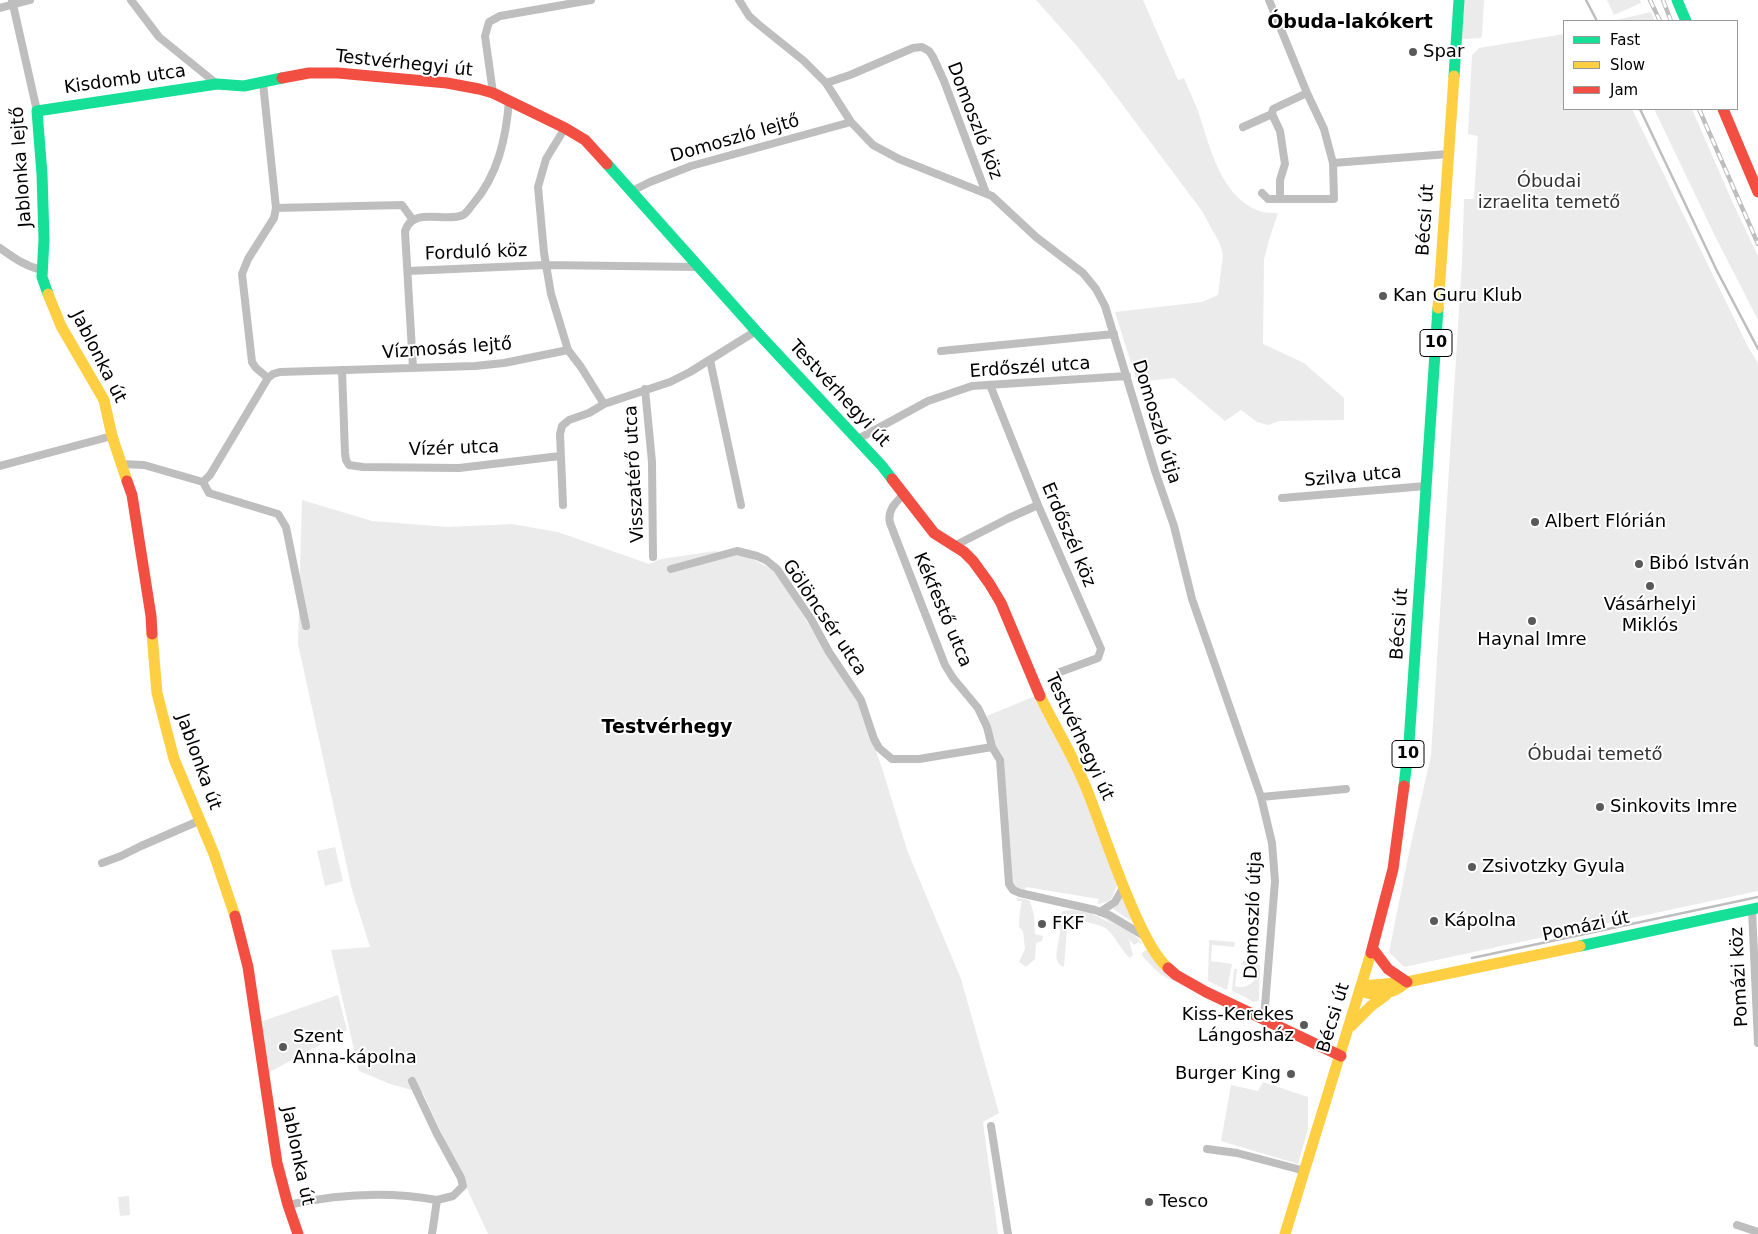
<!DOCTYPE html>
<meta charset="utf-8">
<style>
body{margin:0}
#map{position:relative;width:1758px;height:1234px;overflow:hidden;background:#fff;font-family:"DejaVu Sans",sans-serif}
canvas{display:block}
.legend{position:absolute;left:1563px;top:20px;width:175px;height:90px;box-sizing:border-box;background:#fff;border:1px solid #999;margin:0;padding:6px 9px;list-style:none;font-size:15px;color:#000}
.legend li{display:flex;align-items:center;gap:10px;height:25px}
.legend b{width:25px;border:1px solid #999}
</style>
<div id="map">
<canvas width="1758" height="1234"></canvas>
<ul class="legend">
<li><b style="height:6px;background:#16e098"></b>Fast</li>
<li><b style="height:6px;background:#ffcf43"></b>Slow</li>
<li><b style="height:6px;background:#f24e42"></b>Jam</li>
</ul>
</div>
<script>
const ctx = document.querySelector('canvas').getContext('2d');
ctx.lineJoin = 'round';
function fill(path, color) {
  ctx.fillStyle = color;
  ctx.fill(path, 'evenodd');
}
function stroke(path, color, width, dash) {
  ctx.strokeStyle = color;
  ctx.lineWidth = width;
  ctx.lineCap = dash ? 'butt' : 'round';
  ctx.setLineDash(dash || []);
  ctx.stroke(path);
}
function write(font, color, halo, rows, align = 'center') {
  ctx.font = font + ' "DejaVu Sans",sans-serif';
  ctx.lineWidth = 4;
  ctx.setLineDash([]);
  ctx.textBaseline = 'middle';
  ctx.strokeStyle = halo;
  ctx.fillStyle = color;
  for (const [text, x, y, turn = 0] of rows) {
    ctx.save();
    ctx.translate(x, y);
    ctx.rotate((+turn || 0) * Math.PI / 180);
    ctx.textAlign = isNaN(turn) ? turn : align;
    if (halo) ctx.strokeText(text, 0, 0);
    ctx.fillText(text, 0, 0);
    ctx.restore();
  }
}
const green = new Path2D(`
 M1036 0H1143L1178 80 1184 78C1189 91 1196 104 1200 117 1211 151 1222 197 1259 211 1265 213 1272 213 1278 213L1269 240 1264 259 1263 344 1304 363 1344 398V420L1279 421 1268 425 1257 422 1241 410 1225 421 1174 378 1137 382 1115 312 1202 302 1218 295 1223 254 1219 242 1202 211 1101 76 1076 45Z
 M1464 0H1484L1482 35 1481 38 1462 39Z
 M1607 0H1640L1641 3 1614 15Z
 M1651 12 1655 21H1612Z
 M1564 34V109H1632L1748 347 1758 363V891L1404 967 1389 952 1408 857 1431 755 1462 263 1464 199H1474L1478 136 1468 134 1472 55 1479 48Z
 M1654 109H1692L1732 201 1758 256V320L1715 236Z
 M302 500 372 521 448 527 512 524 558 532 649 564 661 559 715 551 751 558 775 571 859 704 883 771 907 850 961 979 999 1113 983 1122 998 1234H488L423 1093 390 1084 359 1071 331 950 370 947 352 890 298 644Z
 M1035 696 1061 742 1086 799 1117 885 1112 898 1107 902 1097 904 1099 899 1026 887 1025 890 1015 887 1012 884 996 748 987 716Z
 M335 847 343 881 325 886 317 851Z
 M1123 897 1132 919 1130 920 1113 909Z
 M1017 898 1025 899 1030 901 1034 915 1035 934 1043 936 1042 941 1036 943 1035 959 1026 967 1019 962 1025 949 1023 931 1019 927C1019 918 1020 911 1022 901H1017Z
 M1072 910 1091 913 1116 926 1097 914C1114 920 1130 929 1142 943L1141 944 1139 942 1134 945 1124 934 1129 940 1133 955 1130 958C1123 953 1114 935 1107 929 1103 926 1086 922 1080 920L1079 928H1067L1064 967C1050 963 1060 941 1060 931 1060 927 1058 922 1057 919L1063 911Z
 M1209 940 1235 942 1234 947 1212 945 1211 961 1232 964 1227 990 1208 981Z
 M1146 950 1149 951 1176 981C1164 980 1149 964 1141 954Z
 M1245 960 1260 965 1259 1001 1253 1002 1245 997 1232 991 1234 969H1237L1235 986C1243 989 1248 986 1254 981L1253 968 1241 964Z
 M338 995 347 1030 268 1073 260 1022Z
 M1263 1082 1308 1097V1129L1298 1164 1221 1141 1231 1085 1258 1091Z
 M129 1196 130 1215 120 1216 118 1197Z`);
const stream = new Path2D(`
 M1586 0 1597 21
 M1640 109 1717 271 1758 349
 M1472 958 1758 897`);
const street = new Path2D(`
 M12 0 37 111
 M131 0 159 37 217 84
 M739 0 749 16 758 24 804 61 826 83 851 122 873 145 899 159 992 196 1036 237 1083 273 1096 289 1105 306 1155 471 1174 526 1192 599 1261 797 1272 843 1275 881 1264 1019
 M1269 0 1307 93 1324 129 1333 163 1334 199H1280V180L1285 164 1280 131 1272 114 1273 109 1307 93
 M0 8 30 0
 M263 83 276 208 274 218 248 259 242 274 252 362 256 368 268 378
 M826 83 850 75 913 48 922 47 929 51 933 57 944 81 986 193
 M493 93 485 36 489 22 500 16 591 0
 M1243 127 1272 114
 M565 128 546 159 538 187 544 253 551 294 568 350 581 367 604 404
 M1333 163 1448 154
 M630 192 650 182 691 166 851 122
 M1262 193 1268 199H1280
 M276 208 402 205 413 220
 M0 248C14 258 25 266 42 270
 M408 271 545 265 698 267
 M941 351 1114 334
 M710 360 741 505
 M413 368 405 231C413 206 445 223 463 215 467 213 470 207 473 204 498 175 506 138 509 101
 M342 370 345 453 346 460 349 465 363 467 459 468 560 456
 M990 385 1038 505 1101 649 1098 658 1060 672
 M645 389 652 462 653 557
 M858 439 928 401 972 386 1127 376
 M120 464 144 465 203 482 209 493 278 514 286 527 306 626
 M0 466 112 436
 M203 482 210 475 268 378 273 374 280 372 475 366 504 363 568 350
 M905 493C896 502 887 510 890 523L945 665 953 678 978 708 987 727 992 747 1000 760 1009 884 1013 890 1020 893 1095 910 1109 915 1146 937
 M1282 498 1426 486
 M563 505 560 434 562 426 569 420 589 413 604 404 670 382 690 372 756 331
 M954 546 1009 518 1038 505
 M671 569 737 551 757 556 766 560 777 569 811 619 829 652 861 700 874 739 879 748 892 759H919L992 747
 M1261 797 1346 789
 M102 863 121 856 141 846 201 820
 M1752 909 1758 1043
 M1100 912 1115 902 1123 888
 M412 1081 437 1134 461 1178 463 1186 453 1196 437 1200 432 1234
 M991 1126 1008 1234
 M1207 1149 1237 1153 1305 1171
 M288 1205C337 1194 388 1191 437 1200
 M1737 1225 1758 1232`);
const fast = new Path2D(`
 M1677 0 1686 21
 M1454 76 1459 0
 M607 164 756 331 882 466 892 479
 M48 294 42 277 44 239 42 174 37 111 217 84 244 86 282 78
 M1404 786 1409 743 1438 308
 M1580 946 1758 908`);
const slow = new Path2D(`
 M48 294 61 326 104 400 112 436 127 481
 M1438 308 1454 76
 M152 634 157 693 174 759 214 854 235 916
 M1040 696C1056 729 1076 760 1089 795 1106 839 1120 884 1141 927 1148 941 1156 957 1168 968
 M1362 986 1407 982 1580 946
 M1361 991C1379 998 1393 994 1407 982
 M1351 1026 1371 1006 1386 995
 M1285 1234 1371 953`);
const jam = new Path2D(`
 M282 78 309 73H338L447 83 479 89 493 93 565 128 585 140 607 164
 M1723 109 1758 192
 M892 479 934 533 964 552 973 561 989 583 1001 603 1040 696
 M127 481 132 495 151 616 152 634
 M235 916 248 967 277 1163 288 1205 298 1234
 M1373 949 1388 969 1407 982
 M1371 953 1393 869 1404 786
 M1168 968 1176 975 1206 992 1341 1056`);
const rail = new Path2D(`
 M1650 0 1660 21
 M1663 0 1671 21
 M1699 109 1758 244`);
const markers = [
 [1413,52,5,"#595959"],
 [1383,296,5,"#595959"],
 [1535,522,5,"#595959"],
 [1639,564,5,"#595959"],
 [1650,586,5,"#595959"],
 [1532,621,5,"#595959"],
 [1600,807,5,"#595959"],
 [1472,867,5,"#595959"],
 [1434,921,5,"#595959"],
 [1042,924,5,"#595959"],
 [1304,1025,5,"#595959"],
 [283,1047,5,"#595959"],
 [1291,1074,5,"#595959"],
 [1149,1202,5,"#595959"]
];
const shields = [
 [1436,343,32],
 [1408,754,32]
];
const shieldNames = [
 ["10",1436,343],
 ["10",1408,754]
];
const poiNames = [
 ["Spar",1423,52],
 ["Kan Guru Klub",1393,296],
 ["Albert Flórián",1545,522],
 ["Bibó István",1649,564],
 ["Vásárhelyi",1650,605,"center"],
 ["Miklós",1650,626,"center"],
 ["Haynal Imre",1532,640,"center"],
 ["Sinkovits Imre",1610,807],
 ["Zsivotzky Gyula",1482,867],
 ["Kápolna",1444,921],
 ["FKF",1052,924],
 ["Kiss-Kerekes",1294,1015,"right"],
 ["Lángosház",1294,1036,"right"],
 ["Szent",293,1037],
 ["Anna-kápolna",293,1058],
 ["Burger King",1281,1074,"right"],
 ["Tesco",1159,1202]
];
const streetNames = [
 ["Testvérhegyi út",404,64,6],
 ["Kisdomb utca",125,80,-8],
 ["Domoszló köz",974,121,69],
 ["Domoszló lejtő",735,139,-16],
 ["Jablonka lejtő",22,167,-94],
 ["Bécsi út",1426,220,-86],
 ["Forduló köz",476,253,-2],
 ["Vízmosás lejtő",447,349,-4],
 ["Jablonka út",98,357,63],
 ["Erdőszél utca",1030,368,-4],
 ["Testvérhegyi út",839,394,47],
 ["Domoszló útja",1156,422,73],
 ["Vízér utca",454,449,-2],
 ["Visszatérő utca",635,474,-93],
 ["Szilva utca",1353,477,-5],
 ["Erdőszél köz",1068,535,67],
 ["Kékfestő utca",942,610,67],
 ["Gölöncsér utca",824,618,56],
 ["Bécsi út",1400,624,-86],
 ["Testvérhegyi út",1079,737,65],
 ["Jablonka út",198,762,70],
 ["Domoszló útja",1254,915,-88],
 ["Pomázi út",1586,927,-12],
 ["Pomázi köz",1740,977,-93],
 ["Bécsi út",1334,1018,-73],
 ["Jablonka út",297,1156,78]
];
const parkNames = [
 ["Óbudai",1549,182],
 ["izraelita temető",1549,203],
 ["Óbudai temető",1595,755]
];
const neighbourhoodNames = [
 ["Óbuda-lakókert",1350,23],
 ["Testvérhegy",667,728]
];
fill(green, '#ebebeb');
stroke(stream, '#bebebe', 2.5);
stroke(street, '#bebebe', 8);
stroke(fast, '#16e098', 11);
stroke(slow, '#ffcf43', 11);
stroke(jam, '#f24e42', 11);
stroke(rail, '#bebebe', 4.5);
stroke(rail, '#fff', 2.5, [8]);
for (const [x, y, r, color] of markers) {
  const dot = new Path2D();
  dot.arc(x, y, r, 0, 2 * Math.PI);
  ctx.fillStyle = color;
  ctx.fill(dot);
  stroke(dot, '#fff', 2);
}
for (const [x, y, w] of shields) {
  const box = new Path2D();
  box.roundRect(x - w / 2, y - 13.5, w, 27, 4);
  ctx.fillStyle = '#fff';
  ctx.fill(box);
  stroke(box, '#000', 1);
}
write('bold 16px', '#000', null, shieldNames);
write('18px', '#000', '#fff', poiNames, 'left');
write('18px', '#000', '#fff', streetNames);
write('18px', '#323232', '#fff', parkNames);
write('bold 19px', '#000', '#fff', neighbourhoodNames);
</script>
